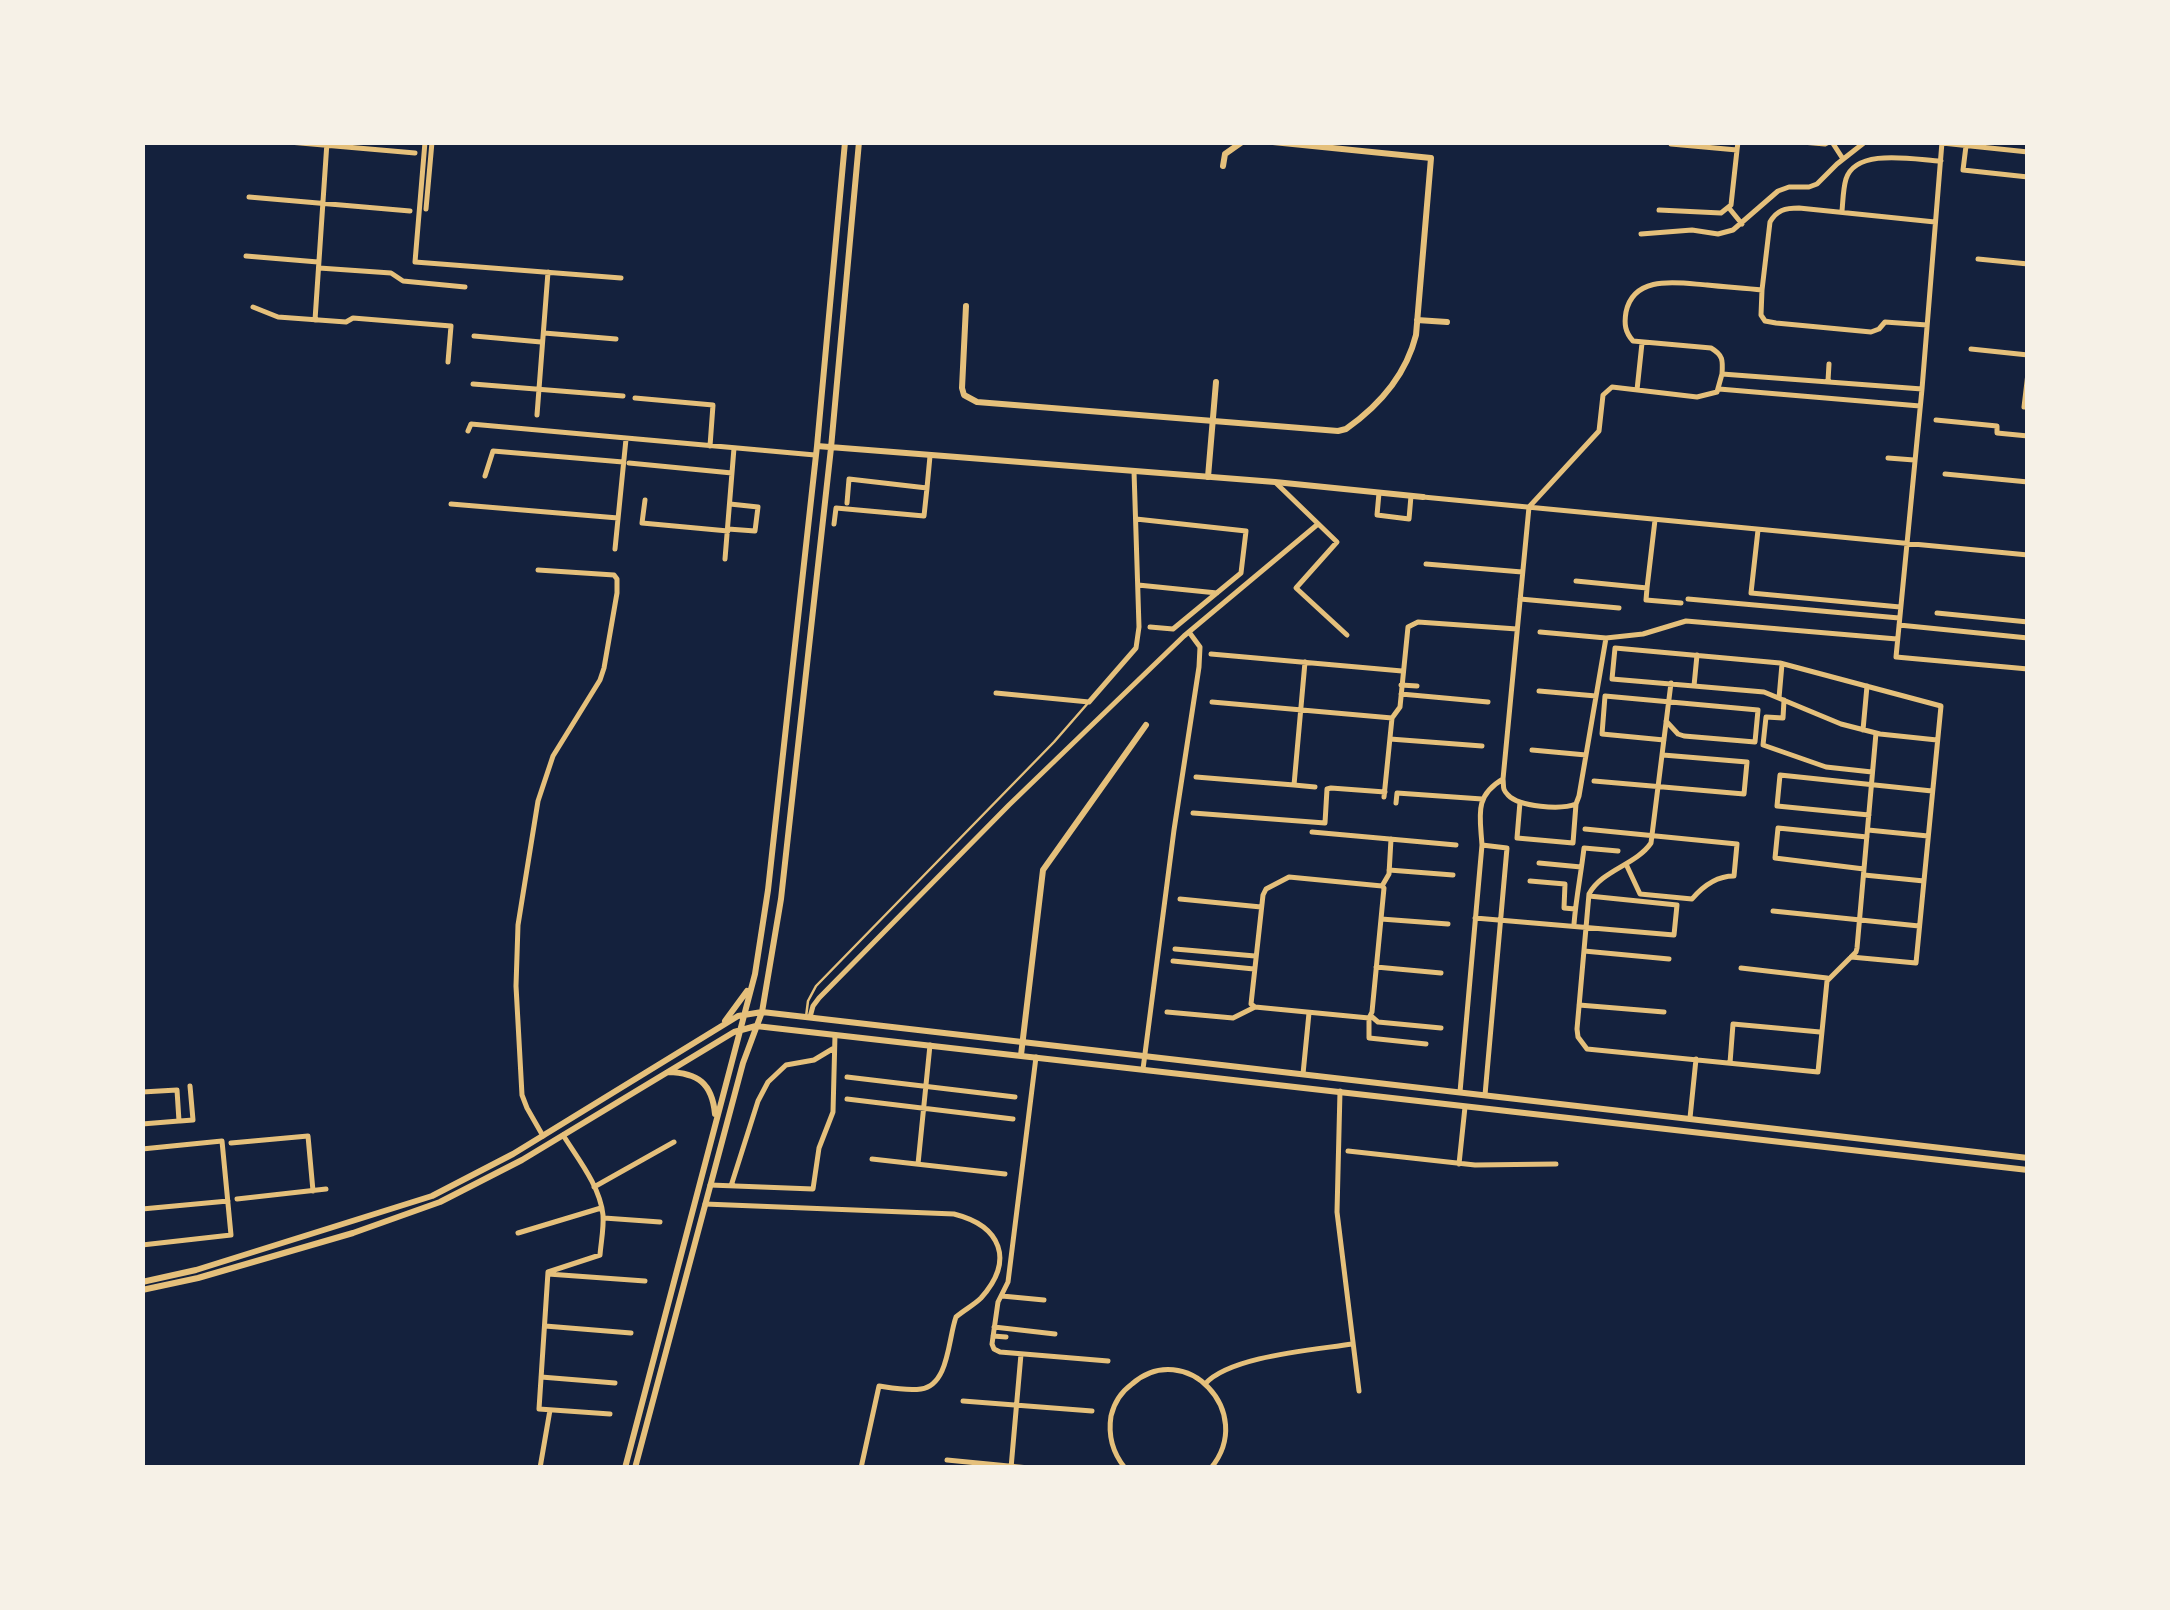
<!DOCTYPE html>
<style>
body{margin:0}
#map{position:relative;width:2170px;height:1610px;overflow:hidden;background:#14213d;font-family:"Space Grotesk",sans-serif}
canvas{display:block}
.frame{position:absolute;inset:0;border:145px solid #f6f1e7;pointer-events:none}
</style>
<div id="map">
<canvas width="2170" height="1610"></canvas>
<div class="frame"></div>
</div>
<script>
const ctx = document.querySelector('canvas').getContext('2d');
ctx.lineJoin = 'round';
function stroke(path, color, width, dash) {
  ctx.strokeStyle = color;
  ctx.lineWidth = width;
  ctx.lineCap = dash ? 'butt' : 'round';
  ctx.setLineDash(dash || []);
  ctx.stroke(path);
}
const service = new Path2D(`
 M806 1017 808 1001 816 986 1054 742 1088 703`);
const minor = new Path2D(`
 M289 142 415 153
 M425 142 415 262 621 278
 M1802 142 1825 144 1829 142
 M1832 142 1843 159
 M1942 142 1922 389 1896 657 2028 669
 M1942 143 2028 152
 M1671 144 1737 150 1738 142
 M1966 146 1963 170 2028 177
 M249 197 410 211
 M1729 208 1742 224
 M426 209 432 142
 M1659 210 1721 213 1731 205 1737 150
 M1842 211C1843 201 1843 189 1846 179 1856 147 1916 160 1941 161
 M1641 234 1692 230 1718 234 1733 230 1778 191 1789 187H1809L1817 184 1837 164 1865 142
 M246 256 318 262
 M1978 259 2028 264
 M319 268 391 273 403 281 465 287
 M1762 290 1761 315 1765 321 1776 323 1871 332 1879 329 1885 322 1927 325
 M253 307 278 317 346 322 353 318 451 326 448 362
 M315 320 327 142
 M544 333 616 339
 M474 336 541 342
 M1971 349 2028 355
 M2028 373 2024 407H2028
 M1722 374C1723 360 1723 355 1711 348L1633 341C1625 332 1624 324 1626 312 1634 274 1678 283 1707 285 1725 287 1744 288 1762 290L1770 222C1777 210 1785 208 1799 208L1935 222
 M1828 381 1829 364
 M473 384 623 396
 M1719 389 1920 406
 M1637 390 1642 343
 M635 398 713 405 710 446
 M537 415 548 272
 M1936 420 1997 426V433L2028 436
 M468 431 471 424 815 455
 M1888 458 1914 460
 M629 463 732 473
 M1945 474 2028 482
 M485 476 493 451 623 462
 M1275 482 1337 542 1296 588 1347 635
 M1379 493 1377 515 1409 519 1411 496
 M1423 497 2028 555
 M645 500 642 523 728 531
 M847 503 849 479 927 488 930 456
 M451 504 618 518
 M1136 519 1246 531 1241 573 1173 629 1150 627
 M834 524 836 508 924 516 927 488
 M728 529 755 531 758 507 730 504
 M1758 530 1751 593 1900 607
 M615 549 626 439
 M725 559 734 448
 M1426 564 1522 572
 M538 570 614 575 617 579V593L604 668 600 680 553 756 538 801 518 925 516 986 522 1095 527 1108 543 1136
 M1576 581 1647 588 1655 520
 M1138 585 1217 593
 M1647 588 1646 600 1681 603
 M1520 599 1619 608
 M1688 599 1899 618
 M1937 613 2028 622
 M1899 625 2028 638
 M1540 632 1606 638
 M1211 654 1402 671
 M1671 683 1651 843C1636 865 1602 870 1589 894L1577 1029 1578 1037 1587 1049 1818 1072 1827 981 1856 952 1857 948 1876 733
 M1401 685 1417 686
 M1694 686 1697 655
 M1539 691 1596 696
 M996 693 1089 702 1136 648 1139 627 1134 471
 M1401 694 1488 702
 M1779 698 1782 664
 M1784 700 1783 718 1766 717 1763 745 1826 767 1872 772
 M1212 702 1392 718
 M1863 730 1867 686
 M1390 739 1482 746
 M1664 740 1602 734 1605 696 1758 710 1755 742 1684 736 1678 734 1666 721
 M1532 750 1586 755
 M1196 777 1294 785 1305 662
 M1503 779C1504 787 1502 789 1508 795 1519 807 1561 810 1576 804L1579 796 1606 638 1643 634 1686 621 1897 639
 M1594 781 1744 794 1747 762 1663 755
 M1294 785 1315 787
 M1384 797 1392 718 1400 707 1408 627 1418 622 1517 629
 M1520 802 1517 838 1573 843 1576 804
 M1396 803 1397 793 1482 799
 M1193 813 1325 823 1327 789 1331 788 1385 792
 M1869 815 1777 806 1780 775 1932 791
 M1585 829 1737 844 1734 876C1716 876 1703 886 1692 899L1640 894 1626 864
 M1868 830 1928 836
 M1312 832 1456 845
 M1482 845C1480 815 1474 796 1503 779L1529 507 1599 431 1603 395 1612 387 1697 397 1717 392 1722 374 1922 389
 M1539 863 1581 867
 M1864 869 1775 858 1778 828 1867 837
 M1389 870 1453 875
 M1864 875 1924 881
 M1289 877 1382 886 1384 888 1372 1012 1369 1018 1255 1007 1251 1004 1263 895 1266 889Z
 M1530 881 1565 884 1564 908 1575 909
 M1382 886 1389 874 1391 839
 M1180 899 1261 907
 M1773 911 1919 926
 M1475 918 1674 935 1677 905 1589 896
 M1381 919 1448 924
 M1574 924C1576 898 1581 874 1584 848L1618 851
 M1175 949 1255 956
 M1584 951 1669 959
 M1851 957 1916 963 1941 706 1780 663 1615 648 1612 679 1764 692 1841 724 1880 734 1937 740
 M1173 961 1254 969
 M1376 967 1441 973
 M1741 968 1827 978
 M1579 1005 1664 1012
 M1167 1012 1233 1018 1255 1007
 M1371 1016 1378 1022 1441 1028
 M810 1017 813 1006 819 998 1009 805 1184 636 1318 524
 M1369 1018V1038L1426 1044
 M1036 1057 1008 1282 998 1302 992 1344 994 1349 1000 1352 1108 1361
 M1730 1063 1733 1024 1820 1032
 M1143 1069 1174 830 1199 667 1200 647 1189 632
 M1303 1074 1309 1013
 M847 1077 1015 1097
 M1340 1091 1337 1212 1359 1391
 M142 1092 177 1090 179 1121 142 1124
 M1460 1092 1482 845 1507 848 1485 1095
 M847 1099 1013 1119
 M1690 1118 1696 1059
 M180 1121 193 1120 190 1086
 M563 1135C578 1159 600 1186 603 1215 604 1228 601 1242 600 1255L548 1272 539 1409 610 1414
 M231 1143 308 1136 313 1191
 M142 1149 222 1141 231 1235 142 1245
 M1348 1151 1475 1165 1556 1164
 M872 1159 1005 1174
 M918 1164 930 1045
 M1459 1164 1465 1107
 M710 1185 813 1189 819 1148 833 1112 835 1035
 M731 1186 758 1101 768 1082 786 1065 814 1060 834 1048
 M594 1187 674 1142
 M237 1199 326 1189
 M705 1204 954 1214C1001 1226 1015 1260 981 1298 974 1305 964 1310 956 1317 948 1339 949 1385 921 1389 907 1391 892 1388 879 1386L861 1468
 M142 1209 228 1201
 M604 1218 660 1222
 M518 1233 601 1208
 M548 1274 645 1281
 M1002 1296 1044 1300
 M545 1326 631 1333
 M994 1327 1055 1334
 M993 1336 1006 1337
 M541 1377 615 1383
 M1205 1384C1230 1356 1314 1350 1352 1344
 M963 1401 1092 1411
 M947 1460 1029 1468
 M540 1468 550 1410
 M1011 1468 1021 1354
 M1125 1468C1112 1452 1108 1435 1111 1416 1114 1403 1121 1392 1132 1384 1185 1338 1257 1412 1211 1468`);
const tertiary = new Path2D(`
 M1223 166 1225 154 1242 142
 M966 306 962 388 964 395 977 402 1338 431 1346 429C1380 405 1406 375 1416 335L1431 158 1273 142
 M1417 320 1447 322
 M1208 477 1216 382
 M1021 1055 1043 870 1146 725`);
const secondary = new Path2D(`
 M817 446 1275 482 1423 497
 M725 1021 747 991
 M668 1072C698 1073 712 1083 715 1114
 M142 1282 196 1270 432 1196 513 1154 738 1016 762 1012 2028 1158
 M142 1290 198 1278 353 1233 440 1202 522 1160 734 1032 756 1026 2028 1170
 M625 1468 755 974 768 890 817 446 845 142
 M635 1468 743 1063 762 1012 781 899 831 448 859 142`);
stroke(service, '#e5c07b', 2.5);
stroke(minor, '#e5c07b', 5);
stroke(tertiary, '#e5c07b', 6);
stroke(secondary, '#e5c07b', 6);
</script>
